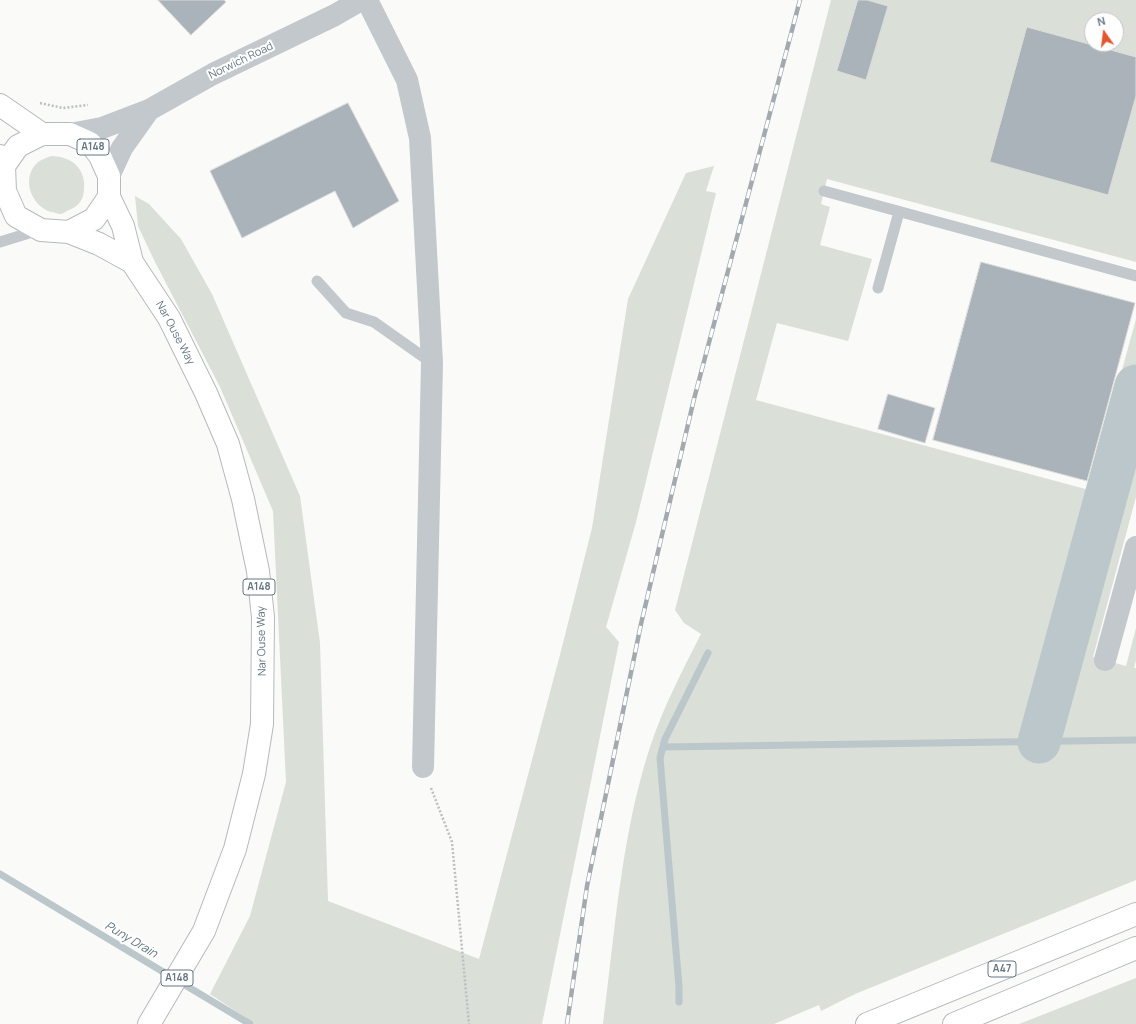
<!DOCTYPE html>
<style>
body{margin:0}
#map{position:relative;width:1136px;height:1024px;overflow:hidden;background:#fafaf8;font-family:Manrope,sans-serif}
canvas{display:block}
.north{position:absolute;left:1084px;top:12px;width:40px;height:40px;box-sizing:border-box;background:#fff;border:1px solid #c1c8cd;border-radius:50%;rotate:346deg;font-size:11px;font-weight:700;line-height:16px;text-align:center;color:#657683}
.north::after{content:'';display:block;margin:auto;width:14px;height:18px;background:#e4572e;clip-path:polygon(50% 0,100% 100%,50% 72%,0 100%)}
</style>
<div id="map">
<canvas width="1136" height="1024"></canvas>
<div class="north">N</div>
</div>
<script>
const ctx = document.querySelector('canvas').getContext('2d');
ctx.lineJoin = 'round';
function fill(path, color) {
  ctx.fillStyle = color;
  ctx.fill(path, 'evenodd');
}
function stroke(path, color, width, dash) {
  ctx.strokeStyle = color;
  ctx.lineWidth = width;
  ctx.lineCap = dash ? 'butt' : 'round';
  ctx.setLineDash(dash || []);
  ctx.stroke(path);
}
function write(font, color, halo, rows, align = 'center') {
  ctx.font = font + ' Manrope,sans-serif';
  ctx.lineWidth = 4;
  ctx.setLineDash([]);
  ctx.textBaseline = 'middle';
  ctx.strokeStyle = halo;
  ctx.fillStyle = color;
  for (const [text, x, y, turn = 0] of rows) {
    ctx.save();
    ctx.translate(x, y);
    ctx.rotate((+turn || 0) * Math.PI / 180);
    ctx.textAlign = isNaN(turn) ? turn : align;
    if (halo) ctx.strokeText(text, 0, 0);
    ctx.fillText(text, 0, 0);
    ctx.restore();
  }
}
const green = new Path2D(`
 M831 0H1136V262L827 179 821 204 830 207 820 245 872 259 848 341 777 323 756 400 1089 490 1136 319V497L1093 657 1126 666 1136 628V660L1134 668H1136V880L855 994 821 1011 819 1005 774 1024H603C615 932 621 836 650 747 663 708 682 671 701 634L684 623 675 610ZM1092 20H1116V44H1092Z
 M51 156C74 156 89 172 83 196 81 203 75 208 69 210 66 211 63 214 60 214 58 214 54 212 51 212 31 206 21 178 37 163 40 160 46 158 51 156Z
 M714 166 706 191 716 193 636 522 606 627 619 642 542 1024H255L210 994 250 916 286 782 273 511 220 387 155 262 138 226 135 196 149 204 181 239 212 294 300 496 320 643 328 901 479 959 561 651 592 528 628 299 686 173Z
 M1136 978V1024H1019Z`);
const stream = new Path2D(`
 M663 747 1136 740
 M0 874 250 1024
 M679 1002V987L660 758 665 739 708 653`);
const river = new Path2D(`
 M1039 742 1136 386`);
const building = new Path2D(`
 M158 0H224L226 2 191 35Z
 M858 0H867L888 6 866 80 837 71Z
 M1027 27 1136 57V96L1108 195 990 162Z
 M348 103 399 201 353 228 335 191 242 238 210 171Z
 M981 262 1135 303 1087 481 933 440Z
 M888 394 935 408 925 443 878 429Z`);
const path = new Path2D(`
 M40 103 63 108 88 105
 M431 788 452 842 469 1024`);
const service = new Path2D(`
 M824 191 1136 276
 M0 242 39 230
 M317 281 346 313 374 322 432 363
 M878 288 899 212`);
const minor = new Path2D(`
 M367 0 407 80 420 138 432 363 423 767
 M70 134 102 128 149 110 213 74 335 15 361 0
 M109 176 122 148 149 110
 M1105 660 1136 547`);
const primary = new Path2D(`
 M0 105 42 134
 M0 156 4 166 5 191 16 216 41 230 69 232 99 244 132 262
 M4 166 18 146 42 134H70L90 143 100 156 109 176V197L123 226 132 262 169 318 206 393 228 444 243 499 258 571 263 617 262 724 254 774 235 849 204 931 149 1024
 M69 232 94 219 109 197`);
const trunk = new Path2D(`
 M867 1024 1136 914
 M954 1024 1136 948`);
const rail = new Path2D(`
 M567 1024 587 886 641 624 694 399 800 0`);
const shields = [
 [93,147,32],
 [259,587,32],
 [1002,969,28],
 [177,978,32]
];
const shieldNames = [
 ["A148",93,147],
 ["A148",259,587],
 ["A47",1002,969],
 ["A148",177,978]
];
const streetNames = [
 ["Norwich Road",241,61,-26],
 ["Nar Ouse Way",175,333,62],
 ["Nar Ouse Way",262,641,-91]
];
const waterNames = [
 ["Puny Drain",131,940,31]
];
fill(green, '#dadfd7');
stroke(stream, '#bbc7cb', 7);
stroke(river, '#bbc7cb', 43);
fill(building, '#aab3b9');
stroke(building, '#dcdcda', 1);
stroke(primary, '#b5babe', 24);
stroke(trunk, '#b4b9bd', 24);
stroke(path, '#bbbfc2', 2.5, [2, 2]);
stroke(service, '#c3c8cc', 11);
stroke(minor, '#c3c8cc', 22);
stroke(primary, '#fff', 22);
stroke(trunk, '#fff', 22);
stroke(rail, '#a2aab0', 4.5);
stroke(rail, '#fff', 3, [9]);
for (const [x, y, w] of shields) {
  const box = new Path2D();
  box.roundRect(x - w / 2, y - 8, w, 16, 3);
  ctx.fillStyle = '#fff';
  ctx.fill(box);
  stroke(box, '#657683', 1);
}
write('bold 10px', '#657683', null, shieldNames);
write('11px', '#657683', '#fff', streetNames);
write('italic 12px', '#60757c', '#fff', waterNames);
</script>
